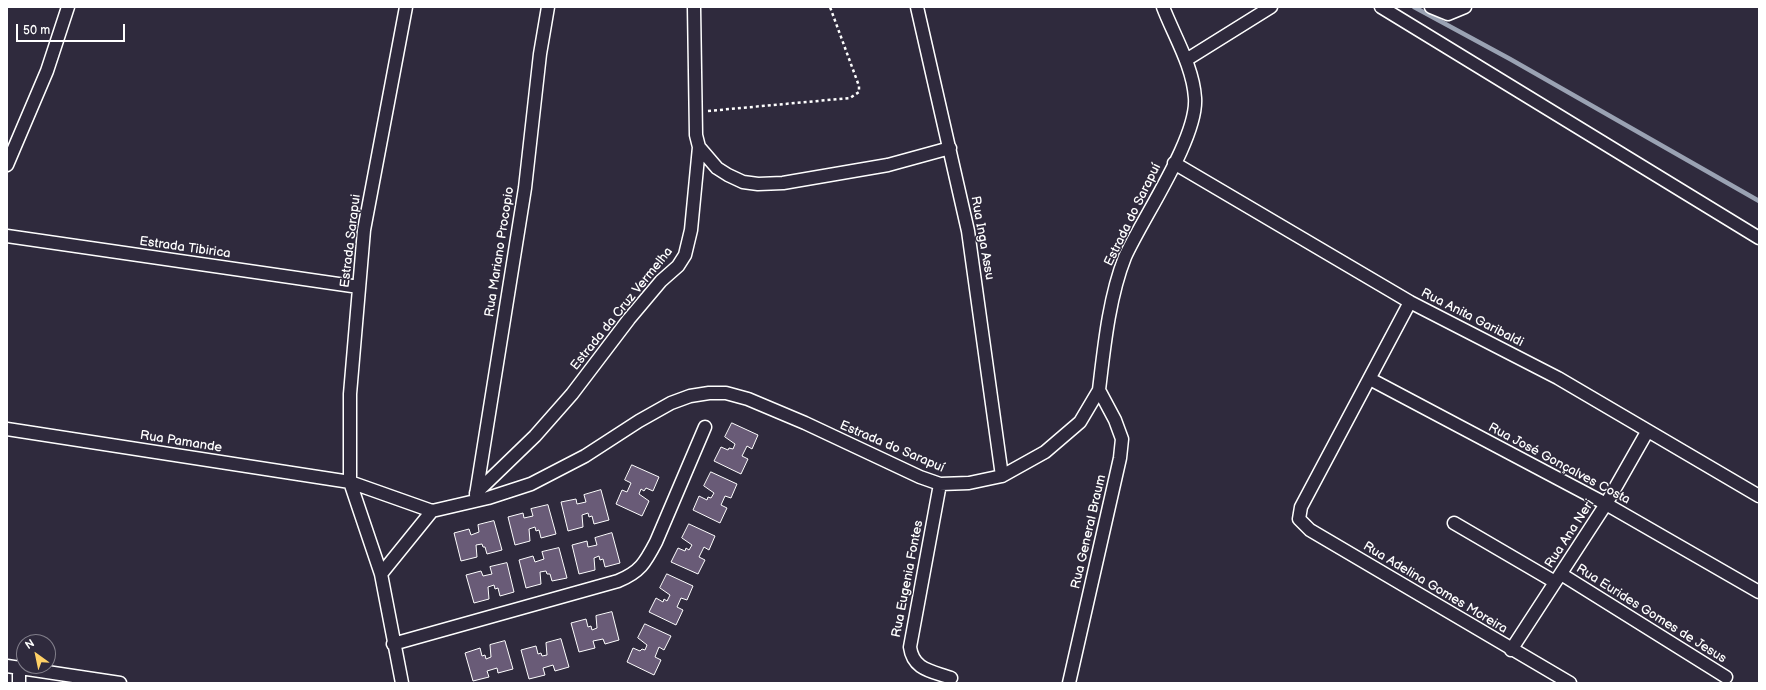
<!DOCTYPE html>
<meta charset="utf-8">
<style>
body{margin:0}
#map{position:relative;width:1766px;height:690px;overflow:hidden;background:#2f2a3d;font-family:"Balsamiq Sans",sans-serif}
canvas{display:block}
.frame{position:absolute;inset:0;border:8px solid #fff;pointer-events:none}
.north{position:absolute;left:16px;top:634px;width:40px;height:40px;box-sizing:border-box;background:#2f2a3d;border:1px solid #827f8b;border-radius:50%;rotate:327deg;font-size:11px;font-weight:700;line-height:16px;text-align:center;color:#fff}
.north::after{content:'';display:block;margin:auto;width:14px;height:18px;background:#ffd166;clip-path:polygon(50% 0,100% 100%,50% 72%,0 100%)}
.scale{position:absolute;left:16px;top:24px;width:109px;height:18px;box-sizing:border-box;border:2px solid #fff;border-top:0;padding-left:5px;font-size:12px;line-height:14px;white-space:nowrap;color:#fff;-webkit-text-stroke:3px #2f2a3d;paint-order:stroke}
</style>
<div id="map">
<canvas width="1766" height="690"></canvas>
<div class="frame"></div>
<div class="north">N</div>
<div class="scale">50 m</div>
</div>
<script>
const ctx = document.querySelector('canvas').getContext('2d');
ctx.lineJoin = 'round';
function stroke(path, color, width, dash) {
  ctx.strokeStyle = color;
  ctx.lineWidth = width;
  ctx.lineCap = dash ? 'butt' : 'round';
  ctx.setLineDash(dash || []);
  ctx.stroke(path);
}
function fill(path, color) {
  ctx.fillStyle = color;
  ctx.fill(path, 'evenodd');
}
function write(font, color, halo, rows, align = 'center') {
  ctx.font = font + ' "Balsamiq Sans",sans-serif';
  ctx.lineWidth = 3;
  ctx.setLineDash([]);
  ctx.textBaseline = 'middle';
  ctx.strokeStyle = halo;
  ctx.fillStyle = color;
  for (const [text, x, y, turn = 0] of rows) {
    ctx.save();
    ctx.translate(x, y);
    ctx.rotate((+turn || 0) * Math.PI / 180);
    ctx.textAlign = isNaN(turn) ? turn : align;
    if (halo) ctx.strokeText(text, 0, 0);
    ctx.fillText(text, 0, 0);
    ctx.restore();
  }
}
const stream = new Path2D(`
 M1414 7 1510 59 1759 201`);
const building = new Path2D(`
 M732 423 758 435 752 449 747 446 742 456 748 459 741 474 714 461 721 447 728 450 729 448 733 449 735 444 725 437Z
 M632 465 659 477 653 491 646 488 644 491 641 489 639 494 649 501 642 516 616 504 622 490 627 492 631 483 625 480Z
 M711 472 737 484 731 498 725 496 721 505 727 508 720 523 693 510 699 496 707 500 708 497 711 498 714 493 704 486Z
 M601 490 609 520 594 524 592 516 589 517 588 513 582 515 583 527 568 531 561 502 576 499 577 504 586 502 584 495Z
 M548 505 556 534 541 538 539 530 536 531 535 527 529 529 530 541 515 545 508 517 523 513 524 518 533 516 531 509Z
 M494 521 502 550 487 554 485 547H483L482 544 476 545 477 557 461 561 454 533 469 529 471 535 479 532 478 525Z
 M689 524 715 536 709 550 704 547 699 557 705 560 698 574 671 562 678 548 685 551 686 548 689 550 692 545 682 538Z
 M612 533 620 563 605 567 603 559 600 560 599 556 594 558 595 570 579 574 572 545 587 541 588 547 597 545 595 538Z
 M559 548 567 578 552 581 550 574H547L546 571 540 572 541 584 526 588 519 560 533 556 535 562 544 559 542 552Z
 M507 563 514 592 500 596 498 588 495 589 494 585 488 587 489 599 474 603 466 575 481 571 483 576 492 574 490 567Z
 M667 574 693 586 687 600 681 598 677 607 683 610 676 625 649 612 656 598 663 602 664 599 667 601 670 595 660 588Z
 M612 612 619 640 605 644 603 639 593 641 595 648 579 652 571 623 586 619 588 627 591 626 592 630 597 628 596 616Z
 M645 624 671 636 664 650 659 647 655 657 661 660 654 675 627 662 633 648 640 651 642 649 645 650 647 645 638 638Z
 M561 639 569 667 555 671 553 665 543 668 545 675 529 679 521 650 536 646 538 654 541 653 542 656 547 655 546 643Z
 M505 641 513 669 498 673 497 668 487 671 489 677 473 681 465 653 480 648 482 656 485 655 486 659 491 657 490 645Z`);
const path = new Path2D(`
 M708 111 850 98 859 92V86L830 7`);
const street = new Path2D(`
 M917 7 968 231 1002 476
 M1381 7 1759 238
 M1431 7 1448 14 1465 7
 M1186 60 1271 7
 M699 147 717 168 728 175 743 182 758 184 783 183 888 165 950 148
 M1174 163 1410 302 1558 378 1759 496
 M7 165 47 71 68 7
 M7 236 359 287
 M1410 302 1301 507 1299 519 1310 530 1570 683
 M1370 379 1606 504 1759 592
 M7 429 350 482 432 511 488 498 531 484 585 456 639 421 671 403 690 396 709 393H726L748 399 805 423 920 477 940 484 969 483 1002 476 1045 452 1080 422 1099 390C1104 348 1109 297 1125 257 1143 217 1198 138 1195 98 1193 66 1174 36 1163 7
 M940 484 910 647C913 670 932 671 951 678
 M476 493 535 436 572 394 629 319 661 281 678 266 685 255 691 230 699 147 696 135 694 7
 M476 495 525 188 540 54 548 7
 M1454 523 1555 582
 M381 574 432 511
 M1561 574 1726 677
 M393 644 618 581C640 572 645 563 656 542L705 427
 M1511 650 1606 504 1647 432
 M7 666 120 683
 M19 683V667
 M402 683 381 574 350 482V394L364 230 406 7
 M1069 683 1120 458 1122 439 1115 420 1099 390`);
const streetNames = [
 ["Estrada do Sarapuí",1133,215,-64],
 ["Rua Inga Assu",982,238,80],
 ["Estrada Sarapui",351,241,-83],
 ["Estrada Tibirica",185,248,8],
 ["Rua Mariano Procopio",500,252,-81],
 ["Estrada da Cruz Vermelha",622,309,-51],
 ["Rua Anita Garibaldi",1472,318,27],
 ["Rua Pamande",181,442,9],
 ["Estrada do Sarapuí",892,447,23],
 ["Rua José Gonçalves Costa",1559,464,28],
 ["Rua General Braum",1089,532,-77],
 ["Rua Ana Neri",1570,534,-57],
 ["Rua Eugenia Fontes",908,579,-79],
 ["Rua Adelina Gomes Moreira",1435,588,31],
 ["Rua Eurides Gomes de Jesus",1651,614,32]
];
stroke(stream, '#9aa2b3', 4.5);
fill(building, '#695b77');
stroke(building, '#fff', 1);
stroke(street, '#fff', 15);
stroke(path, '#fff', 2.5, [3, 3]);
stroke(street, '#2f2a3d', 12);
write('13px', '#fff', '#2f2a3d', streetNames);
</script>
